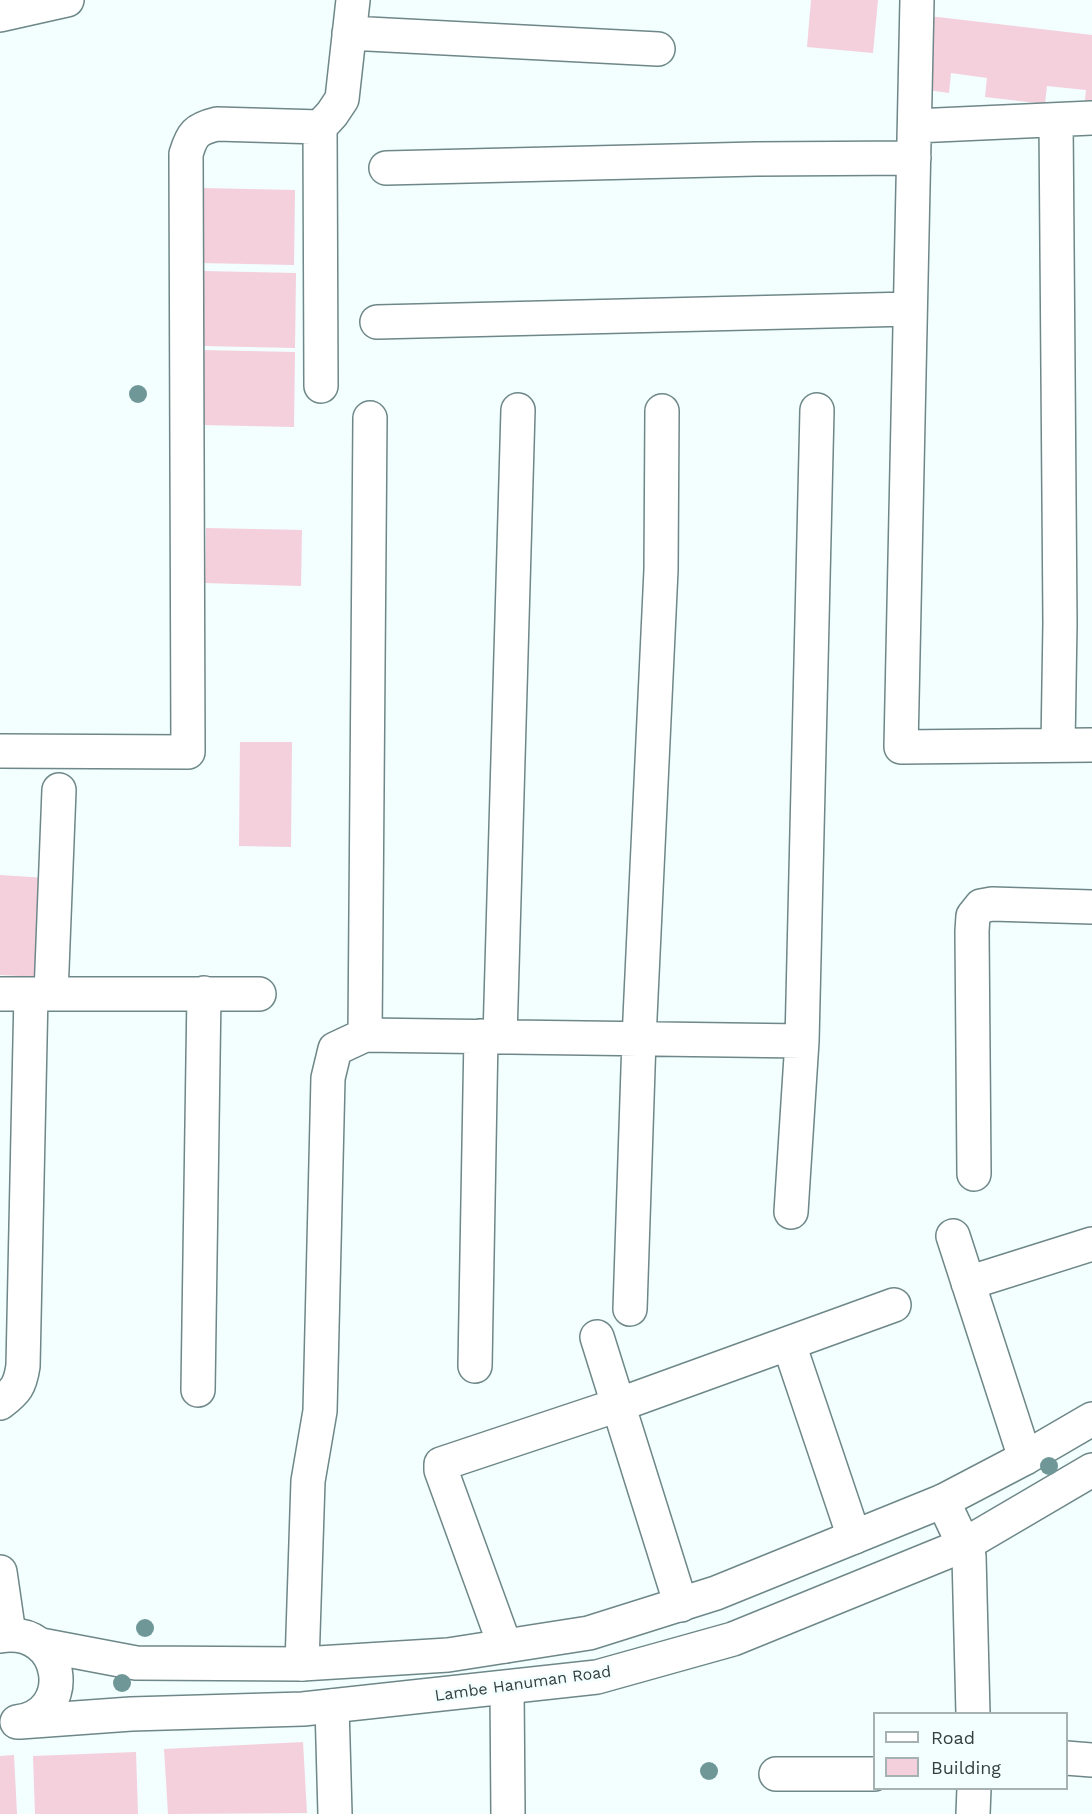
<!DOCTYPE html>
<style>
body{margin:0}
#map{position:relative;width:1092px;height:1814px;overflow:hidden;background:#f3fefe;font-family:"Work Sans",sans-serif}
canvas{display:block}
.legend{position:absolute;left:873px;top:1712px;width:195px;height:78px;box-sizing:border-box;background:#f3fefe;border:2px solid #a6b1b1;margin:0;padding:8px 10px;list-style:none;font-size:18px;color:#333e3e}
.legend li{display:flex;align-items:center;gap:12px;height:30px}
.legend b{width:30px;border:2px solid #a6b1b1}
</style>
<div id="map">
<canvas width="1092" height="1814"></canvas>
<ul class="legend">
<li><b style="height:8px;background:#fff"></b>Road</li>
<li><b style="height:16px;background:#f4cfdc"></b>Building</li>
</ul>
</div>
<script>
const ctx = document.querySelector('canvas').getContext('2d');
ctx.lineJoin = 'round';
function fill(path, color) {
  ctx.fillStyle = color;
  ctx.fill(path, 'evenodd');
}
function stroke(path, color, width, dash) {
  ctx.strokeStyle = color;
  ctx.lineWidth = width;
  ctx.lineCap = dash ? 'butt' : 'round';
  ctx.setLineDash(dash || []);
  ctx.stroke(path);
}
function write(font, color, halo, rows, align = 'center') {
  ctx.font = font + ' "Work Sans",sans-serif';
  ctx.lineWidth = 5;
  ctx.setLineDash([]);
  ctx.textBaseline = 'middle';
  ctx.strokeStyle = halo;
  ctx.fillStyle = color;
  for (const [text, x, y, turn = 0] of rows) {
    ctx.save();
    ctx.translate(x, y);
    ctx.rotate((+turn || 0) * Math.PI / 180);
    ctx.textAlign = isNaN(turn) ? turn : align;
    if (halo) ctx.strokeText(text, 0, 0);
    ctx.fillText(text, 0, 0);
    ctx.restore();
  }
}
const building = new Path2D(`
 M811 0H878L873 53 807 47Z
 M929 16 1092 35V110L1084 109 1086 90 1047 86 1045 104 985 97 987 78 951 73 949 93 921 89Z
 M202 188 295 190 294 265 201 263Z
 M203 271 296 273 295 348 202 346Z
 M202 350 295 352 294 427 201 425Z
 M206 528 302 530 301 586 205 583Z
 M240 742H292L291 847 239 846Z
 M0 875 46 878 40 977 0 975Z
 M303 1742 307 1813 168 1814 164 1749Z
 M136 1752 138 1814H35L33 1756Z
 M14 1755 17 1814H0V1756Z`);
const minor = new Path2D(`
 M917 0 901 747 1092 745
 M0 15 67 0
 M349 33 658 49
 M1056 120 1060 623 1058 745
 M915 126 1092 118
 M320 127 321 386
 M386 168 756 159 914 158
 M377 322 910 309
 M0 751 188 752 186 154C192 134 196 129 217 124L320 127 332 114 342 99 353 0
 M0 994H259
 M51 994 59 790
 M365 1035 370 418
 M500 1037 518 410
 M974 1174 972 931 973 916 981 906 992 904 1092 907
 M791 1212 802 1041 817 410
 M953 1236 1025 1458
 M968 1283 1092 1244
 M630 1309 639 1039 661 570 662 411
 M597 1337 681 1605
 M789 1344 854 1537
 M475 1366 481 1036
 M198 1390 204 993
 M0 1403C16 1391 20 1386 23 1366L31 994
 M943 1501 969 1556 973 1714
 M0 1572 9 1634
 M505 1646 441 1470V1464L618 1405 894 1305
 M302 1664 308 1481 320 1411 328 1078 335 1049 365 1035 802 1041
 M507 1688 508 1814
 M332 1706 335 1814
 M1066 1758 1092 1760
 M776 1774H874
 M973 1814 974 1788`);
const secondary = new Path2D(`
 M0 1636C65 1625 77 1715 17 1722
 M41 1645 136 1663 302 1664 448 1655 589 1633 716 1593 943 1501 1025 1458 1092 1419
 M20 1722 131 1714 303 1709 597 1677 733 1639 964 1545 1092 1470`);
const trees = [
 [138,394],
 [1049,1466],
 [145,1628],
 [122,1683],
 [709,1771]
];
const streetNames = [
 ["Lambe Hanuman Road",523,1684,-8]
];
fill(building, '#f4cfdc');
stroke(minor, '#6e8788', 36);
stroke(secondary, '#6e8788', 36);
stroke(minor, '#fff', 33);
stroke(secondary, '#fff', 33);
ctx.fillStyle = '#709798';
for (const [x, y] of trees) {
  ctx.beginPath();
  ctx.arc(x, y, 9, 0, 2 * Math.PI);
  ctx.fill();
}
write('16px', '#333e3e', '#f3fefe', streetNames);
</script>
